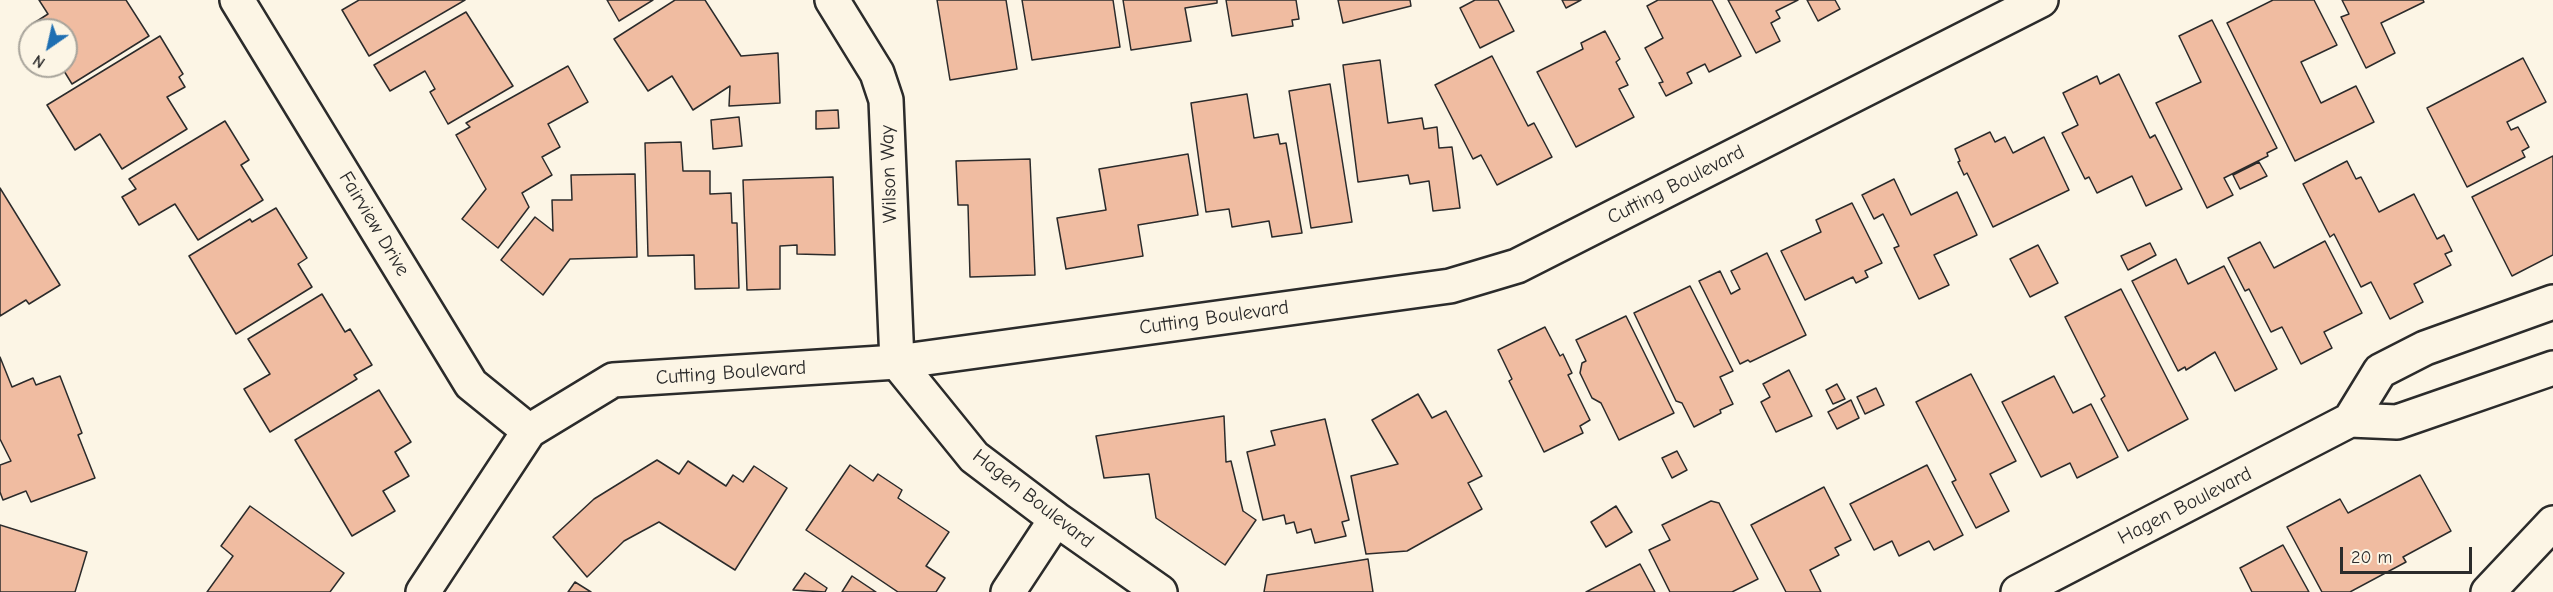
<!DOCTYPE html>
<style>
body{margin:0}
#map{position:relative;width:2553px;height:592px;overflow:hidden;background:#fcf5e5;font-family:"Comic Neue",sans-serif}
canvas{display:block}
.north{position:absolute;left:18px;top:18px;width:60px;height:60px;box-sizing:border-box;background:#fcf5e5;border:2px solid #a8a49b;border-radius:50%;rotate:214deg;font-size:16px;font-weight:700;line-height:24px;text-align:center;color:#2b2b2b}
.north::after{content:'';display:block;margin:auto;width:21px;height:27px;background:#1f6fb2;clip-path:polygon(50% 0,100% 100%,50% 72%,0 100%)}
.scale{position:absolute;left:2340px;top:547px;width:132px;height:27px;box-sizing:border-box;border:3px solid #2b2b2b;border-top:0;padding-left:8px;font-size:18px;line-height:21px;white-space:nowrap;color:#2b2b2b;-webkit-text-stroke:4px #fcf5e5;paint-order:stroke}
</style>
<div id="map">
<canvas width="2553" height="592"></canvas>
<div class="north">N</div>
<div class="scale">20 m</div>
</div>
<script>
const ctx = document.querySelector('canvas').getContext('2d');
ctx.lineJoin = 'round';
function fill(path, color) {
  ctx.fillStyle = color;
  ctx.fill(path, 'evenodd');
}
function stroke(path, color, width, dash) {
  ctx.strokeStyle = color;
  ctx.lineWidth = width;
  ctx.lineCap = dash ? 'butt' : 'round';
  ctx.setLineDash(dash || []);
  ctx.stroke(path);
}
function write(font, color, halo, rows, align = 'center') {
  ctx.font = font + ' "Comic Neue",sans-serif';
  ctx.lineWidth = 4.5;
  ctx.setLineDash([]);
  ctx.textBaseline = 'middle';
  ctx.strokeStyle = halo;
  ctx.fillStyle = color;
  for (const [text, x, y, turn = 0] of rows) {
    ctx.save();
    ctx.translate(x, y);
    ctx.rotate((+turn || 0) * Math.PI / 180);
    ctx.textAlign = isNaN(turn) ? turn : align;
    if (halo) ctx.strokeText(text, 0, 0);
    ctx.fillText(text, 0, 0);
    ctx.restore();
  }
}
const building = new Path2D(`
 M39 0H126L149 36 72 84 61 66H66V30H39L34 23 48 14Z
 M359 0H465L369 56 342 10Z
 M607 0H653L619 21Z
 M675 0H705L741 56 778 53 780 103 729 106 730 86 693 110 672 76 648 91 614 39Z
 M937 0H1006L1017 69 950 80Z
 M1022 0H1113L1120 47 1032 60Z
 M1123 0H1217V3L1185 8 1191 41 1131 50Z
 M1226 0H1296L1299 19 1292 20 1293 26 1232 36Z
 M1338 0H1410L1411 6 1343 23Z
 M1475 0H1498L1514 31 1480 48 1460 8Z
 M1562 0H1581L1566 8Z
 M1658 0H1712L1741 56 1709 72 1705 64 1687 73 1692 83 1666 96 1659 83 1663 82 1645 48 1663 38 1647 6Z
 M1728 0H1798L1776 11 1780 18 1771 23 1780 41 1756 53Z
 M1807 0H1835L1840 9 1818 21Z
 M2273 0H2314L2337 45 2301 62 2321 103 2356 86 2374 122 2295 161 2227 23Z
 M2342 0H2423L2424 2 2381 23 2395 53 2366 68 2341 17 2349 14Z
 M466 12 513 86 448 124 430 92 435 89 425 71 390 91 374 65Z
 M2212 20 2277 148 2267 153 2268 156 2224 178 2233 195 2207 208 2156 103 2201 82 2179 36Z
 M1605 31 1620 59 1616 62 1628 85 1619 89 1634 117 1576 147 1537 72 1583 49 1581 43Z
 M160 36 183 74 179 77 185 87 167 97 187 129 122 169 100 134 75 150 47 105Z
 M1492 56 1528 126 1534 123 1552 157 1497 185 1481 155 1473 159 1435 85Z
 M2523 58 2546 102 2507 122 2511 130 2518 127 2529 147 2522 151 2525 157 2467 187 2427 108Z
 M1380 60 1388 123 1422 118 1424 129 1437 127 1439 148 1452 147 1460 208 1433 211 1429 181 1410 184 1408 175 1358 182 1343 65Z
 M568 66 588 102 548 124 560 147 542 157 552 175 522 193 529 207 498 248 462 219 486 189 456 135 470 127 466 123Z
 M2119 74 2150 138 2155 135 2182 189 2146 206 2132 176 2097 193 2089 177 2085 179 2062 133 2078 125 2063 93 2097 76 2100 84Z
 M1330 84 1352 222 1311 228 1289 91Z
 M1247 94 1254 138 1278 134 1280 144 1286 143 1302 233 1272 237 1269 221 1232 227 1229 209 1206 212 1191 103Z
 M838 110 839 128 816 129V111Z
 M739 117 742 146 713 149 711 120Z
 M225 121 249 160 241 165 263 200 198 240 175 204 139 225 122 197 136 189 129 179Z
 M1990 132 1995 142 2005 137 2013 153 2044 137 2069 190 1993 227 1967 173 1964 175 1958 162 1960 161 1955 149Z
 M681 142 683 171H710V194L731 193 732 223H737L739 288 695 289 694 255 648 256 645 143Z
 M1188 154 1198 215 1138 225 1143 256 1066 269 1057 218 1106 210 1099 169Z
 M2553 156V255L2512 276 2472 197Z
 M1030 159 1035 275 970 277 968 205H958L956 161Z
 M2347 161 2356 179 2361 177 2379 212 2414 194 2437 239 2444 235 2452 251 2445 254 2451 265 2414 284 2423 302 2390 319 2371 282 2361 287 2334 234 2330 237 2303 184Z
 M2259 162 2267 176 2240 189 2233 175Z
 M635 174 637 257 570 259 543 295 501 260 535 217 553 231 552 200H572L571 175Z
 M833 177 835 255 797 254V245L780 246V289L747 290 743 180Z
 M1894 179 1911 215 1957 192 1977 235 1934 255 1949 285 1919 299 1894 248 1899 246 1883 214 1874 219 1862 195Z
 M0 188 60 285 29 304 26 300 0 316Z
 M1852 203 1882 263 1865 271 1868 277 1856 283 1853 277 1805 300 1781 251 1821 232 1816 220Z
 M276 208 307 258 298 264 312 287 236 334 189 256 250 219 252 222Z
 M2325 241 2362 313 2324 332 2332 348 2301 364 2282 327 2271 332 2249 289 2245 291 2228 258 2260 242 2274 268Z
 M2150 243 2156 255 2128 270 2121 256Z
 M2038 245 2058 283 2030 297 2010 259Z
 M1767 253 1806 335 1750 362 1748 360 1740 364 1699 281 1720 271 1731 294 1740 289 1731 271Z
 M2176 259 2188 284 2224 266 2277 369 2235 391 2215 352 2186 370 2185 367 2178 371 2132 281Z
 M1690 286 1733 371 1720 377 1733 404 1720 410 1721 413 1694 427 1682 403 1676 401 1634 313Z
 M2121 289 2188 419 2128 451 2101 399 2105 396 2065 317Z
 M322 294 345 332 350 329 372 365 354 375 357 379 270 432 244 389 270 374 248 339Z
 M1626 316 1674 413 1619 440 1601 403 1592 398 1580 373 1582 363 1586 361 1576 340Z
 M1545 327 1560 356 1563 354 1572 373 1568 375 1590 420 1580 426 1583 433 1544 452 1509 381 1512 379 1498 350Z
 M0 357 12 387 33 378 36 385 60 376 82 433 78 435 95 478 31 502 26 491 3 500 0 492V465L11 461 0 439Z
 M1789 370 1812 416 1776 432 1761 402 1770 397 1763 384Z
 M1971 374 2016 461 1990 474 2009 511 1976 528 1952 482 1956 480 1916 402Z
 M2054 376 2073 413 2091 404 2118 457 2077 478 2070 463 2041 477 2002 402Z
 M1837 384 1845 399 1833 404 1826 390Z
 M1876 388 1884 405 1865 414 1857 397Z
 M379 390 411 442 395 452 409 476 383 491 395 511 352 536 295 440Z
 M1418 394 1432 418 1446 411 1482 476 1468 483 1482 509 1407 551 1366 554 1351 476 1398 464 1372 420Z
 M1851 400 1859 418 1837 429 1828 412Z
 M1224 416 1226 462 1231 461 1243 511 1256 520 1225 565 1156 518 1149 474 1104 478 1096 436Z
 M1325 419 1349 520 1342 522 1346 536 1315 543 1311 529 1297 533 1294 522 1286 524 1284 515 1263 520 1247 452 1275 445 1271 431Z
 M1677 451 1687 470 1672 478 1662 458Z
 M657 460 679 474 688 461 726 486 733 475 743 482 754 466 787 488 735 570 659 522 624 541 587 577 553 537 594 499Z
 M850 465 873 481 878 474 902 490 898 498 949 532 926 566 945 578 936 592H898L806 530Z
 M1927 465 1963 535 1934 550 1929 541 1899 556 1892 541 1874 550 1850 504Z
 M2420 475 2451 531 2403 557 2406 562 2350 592H2322L2287 527 2340 499 2348 513Z
 M1824 487 1851 540 1835 548 1839 555 1810 570 1821 592H1786L1751 525Z
 M1711 501 1719 503 1758 579 1732 592H1670L1649 550 1670 540 1662 525Z
 M250 506 344 573 330 592H207L233 556 221 546Z
 M1616 506 1632 532 1606 547 1591 522Z
 M0 525 87 552 75 592H0Z
 M2283 545 2309 592H2252L2240 568Z
 M1368 559 1373 592H1264L1267 575Z
 M1640 564 1655 592H1586Z
 M805 573 827 588 825 592 793 590Z
 M852 576 876 592H842Z
 M575 582 591 592H568Z`);
const street = new Path2D(`
 M237 0 471 384 529 431
 M832 0 877 73 886 100 897 362 974 457 1056 519 1160 592
 M2350 420 2380 371 2425 348 2553 302
 M1008 592 1056 519
 M2018 592 2350 420 2397 422 2553 368
 M2488 592 2553 523`);
const secondary = new Path2D(`
 M423 592 529 431 613 380 897 362 1450 286 1517 266 2041 0`);
const streetNames = [
 ["Wilson Way",889,174,-92],
 ["Cutting Boulevard",1676,185,-27],
 ["Fairview Drive",374,224,59],
 ["Cutting Boulevard",1214,318,-8],
 ["Cutting Boulevard",731,373,-4],
 ["Hagen Boulevard",1033,499,38],
 ["Hagen Boulevard",2185,506,-27]
];
fill(building, '#f0bca1');
stroke(building, '#2b2b2b', 1.5);
stroke(street, '#2b2b2b', 38);
stroke(secondary, '#2b2b2b', 38);
stroke(street, '#fcf5e5', 33);
stroke(secondary, '#fcf5e5', 33);
write('20px', '#2b2b2b', '#fcf5e5', streetNames);
</script>
